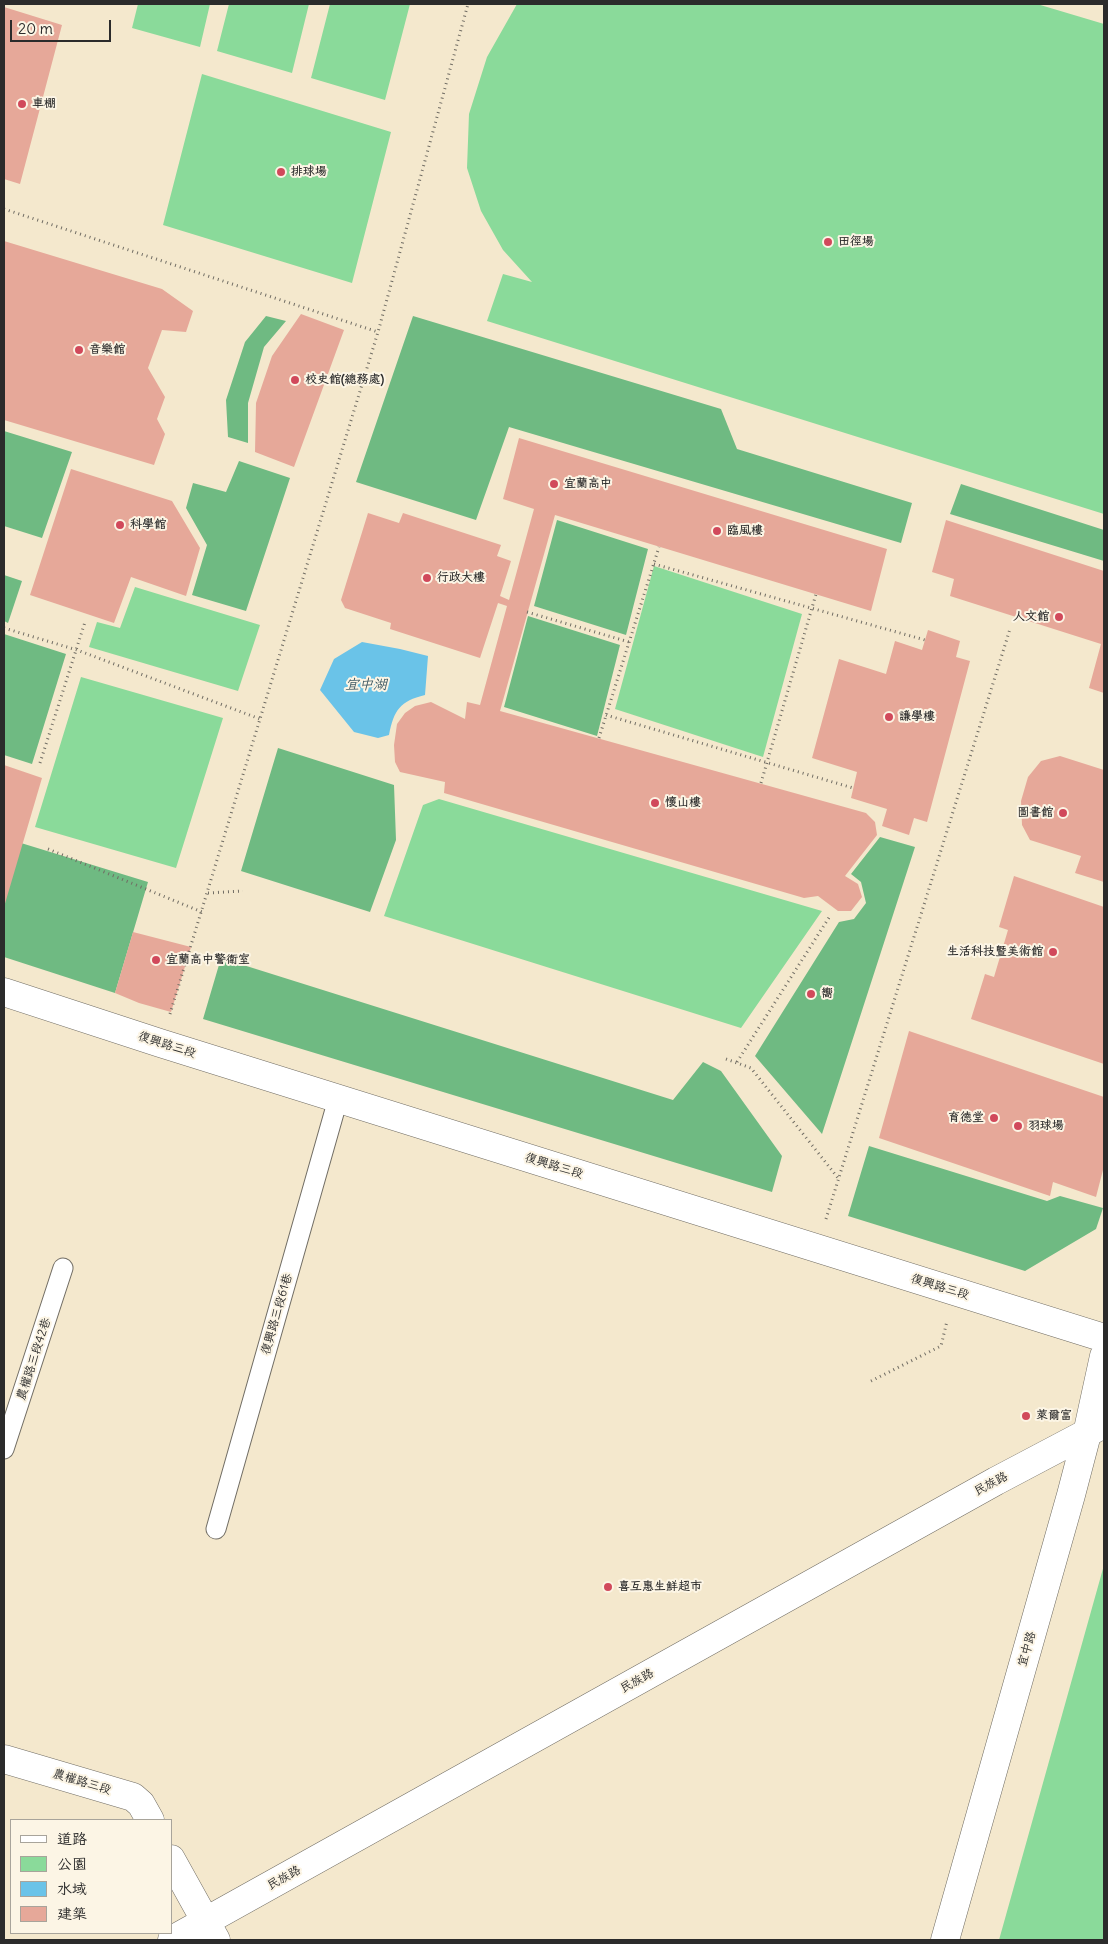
<!DOCTYPE html>
<meta charset="utf-8">
<style>
body{margin:0}
#map{position:relative;width:1108px;height:1944px;overflow:hidden;background:#f4e8cd;font-family:Delius,"LXGW WenKai TC",sans-serif}
canvas{display:block}
.frame{position:absolute;inset:0;border:5px solid #2b2b2b;pointer-events:none}
.legend{position:absolute;left:10px;top:1819px;width:162px;height:115px;box-sizing:border-box;background:#fcf5e5;border:1px solid #a8a49b;margin:0;padding:6px 9px;list-style:none;font-size:15px;color:#2b2b2b}
.legend li{display:flex;align-items:center;gap:10px;height:25px}
.legend b{width:25px;border:1px solid #a8a49b}
.scale{position:absolute;left:10px;top:20px;width:101px;height:22px;box-sizing:border-box;border:2px solid #2b2b2b;border-top:0;padding-left:6px;font-size:15px;line-height:18px;white-space:nowrap;color:#2b2b2b;-webkit-text-stroke:4px #fcf5e5;paint-order:stroke}
</style>
<div id="map">
<canvas width="1108" height="1944"></canvas>
<div class="frame"></div>
<ul class="legend">
<li><b style="height:6px;background:#fff"></b>道路</li>
<li><b style="height:14px;background:#8ada9a"></b>公園</li>
<li><b style="height:14px;background:#6ac3e8"></b>水域</li>
<li><b style="height:14px;background:#e6a899"></b>建築</li>
</ul>
<div class="scale">20 m</div>
</div>
<script>
const ctx = document.querySelector('canvas').getContext('2d');
ctx.lineJoin = 'round';
function fill(path, color) {
  ctx.fillStyle = color;
  ctx.fill(path, 'evenodd');
}
function stroke(path, color, width, dash) {
  ctx.strokeStyle = color;
  ctx.lineWidth = width;
  ctx.lineCap = dash ? 'butt' : 'round';
  ctx.setLineDash(dash || []);
  ctx.stroke(path);
}
function write(font, color, halo, rows, align = 'center') {
  ctx.font = font + ' Delius,"LXGW WenKai TC",sans-serif';
  ctx.lineWidth = 4;
  ctx.setLineDash([]);
  ctx.textBaseline = 'middle';
  ctx.strokeStyle = halo;
  ctx.fillStyle = color;
  for (const [text, x, y, turn = 0] of rows) {
    ctx.save();
    ctx.translate(x, y);
    ctx.rotate((+turn || 0) * Math.PI / 180);
    ctx.textAlign = isNaN(turn) ? turn : align;
    if (halo) ctx.strokeText(text, 0, 0);
    ctx.fillText(text, 0, 0);
    ctx.restore();
  }
}
const green = new Path2D(`
 M138 4H210L200 47 132 28Z
 M229 4H309L292 73 217 51Z
 M330 4H410L385 100 311 78Z
 M517 4H1037L1104 24V514L487 321 503 274 532 282 503 250 481 211 467 168 469 114 487 57Z
 M202 74 391 132 352 283 163 225Z
 M654 566 802 614 763 757 615 709Z
 M135 587 260 625 238 691 89 647 97 622 120 628Z
 M81 677 223 718 176 868 35 827Z
 M439 799 822 911 741 1028 384 916 423 805Z
 M1104 1565V1940H999Z`);
const forest = new Path2D(`
 M266 316 286 321 264 347 248 403V443L228 437 226 400 245 342Z
 M413 316 721 409 737 449 912 503 901 543 509 427 476 520 356 482Z
 M4 431 72 452 42 538 4 526Z
 M239 461 290 478 246 611 192 595 207 545 186 508 193 483 226 492Z
 M961 484 1104 530V561L950 514Z
 M557 520 648 549 626 635 534 606Z
 M4 575 22 581 8 623 4 621Z
 M528 616 620 645 597 736 504 707Z
 M4 634 66 654 32 764 4 755Z
 M278 748 394 785 396 840 370 912 241 871Z
 M880 837 915 847 822 1134 755 1056 839 922 854 919 866 903 861 882 851 874Z
 M21 843 148 882 115 993 4 957V894Z
 M221 958 673 1100 703 1062 721 1071 782 1156 772 1192 203 1019Z
 M869 1146 1047 1201 1060 1196 1103 1208 1096 1229 1025 1271 848 1216Z`);
const water = new Path2D(`
 M362 642 400 649 428 656 425 695C400 701 394 710 389 735L378 738 354 732 320 690 334 659Z`);
const building = new Path2D(`
 M4 7 62 25 20 184 4 179Z
 M4 241 162 289 193 311 186 332 162 330 148 368 165 397 157 419 165 434 154 465 4 420Z
 M301 314 344 330 294 467 255 452 256 403 272 356Z
 M519 438 887 549 871 611 555 515 500 711 866 813 875 822 877 835 845 876 858 884 862 897 851 911H838L818 896 804 898 444 793 445 782 400 772 395 762 394 745 397 724 405 713 415 706 431 702 465 719 467 702 480 705 507 606 498 603 480 658 390 629 391 623 345 608 341 600 368 513 399 523 403 513 501 545 497 556 511 561 500 596 509 600 534 509 503 499Z
 M71 469 172 501 200 548 186 596 131 577 114 623 30 595Z
 M946 520 1104 571V693L1089 688 1101 644 950 596 954 579 932 572Z
 M928 630 960 641 956 657 970 661 927 822 914 818 909 835 882 826 887 809 851 798 857 772 812 758 839 659 886 674 895 641 922 650Z
 M1060 756 1104 770V882L1075 873 1081 856 1030 840 1022 825 1021 801 1028 777 1041 761Z
 M4 765 42 778 4 907Z
 M1014 876 1104 907V1064L971 1019 985 974 994 977 1008 930 999 927Z
 M133 932 191 947 171 1012 139 1003 115 993Z
 M909 1031 1104 1097V1166L1096 1197 1053 1182 1050 1196 879 1138Z`);
const path = new Path2D(`
 M4 209 378 332
 M654 564 925 640
 M527 612 629 642
 M4 628 77 650 260 719
 M606 715 853 788
 M599 738 659 547
 M40 763 85 622
 M761 783 816 594
 M48 849 202 912
 M208 893 243 891
 M170 1014 378 332 468 4
 M726 1059 751 1068 838 1178
 M737 1062 830 916
 M826 1219 1010 629
 M871 1381 941 1346 947 1321`);
const lane = new Path2D(`
 M4 1449 63 1268
 M216 1529 338 1099`);
const street = new Path2D(`
 M4 992 160 1043 1104 1338
 M4 1759 133 1797 141 1804 150 1820
 M171 1859 216 1940
 M172 1940 996 1481 1104 1424
 M945 1940 1071 1495 1087 1434 1104 1356`);
const markers = [
 [22,104,5,"#d1495b"],
 [281,172,5,"#d1495b"],
 [828,242,5,"#d1495b"],
 [79,350,5,"#d1495b"],
 [295,380,5,"#d1495b"],
 [554,484,5,"#d1495b"],
 [120,525,5,"#d1495b"],
 [717,531,5,"#d1495b"],
 [427,578,5,"#d1495b"],
 [1059,617,5,"#d1495b"],
 [889,717,5,"#d1495b"],
 [655,803,5,"#d1495b"],
 [1063,813,5,"#d1495b"],
 [1053,952,5,"#d1495b"],
 [156,960,5,"#d1495b"],
 [811,994,5,"#d1495b"],
 [994,1118,5,"#d1495b"],
 [1018,1126,5,"#d1495b"],
 [1026,1416,5,"#d1495b"],
 [608,1587,5,"#d1495b"]
];
const poiNames = [
 ["車棚",32,104],
 ["排球場",291,172],
 ["田徑場",838,242],
 ["音樂館",89,350],
 ["校史館(總務處)",305,380],
 ["宜蘭高中",564,484],
 ["科學館",130,525],
 ["臨風樓",727,531],
 ["行政大樓",437,578],
 ["人文館",1049,617,"right"],
 ["謙學樓",899,717],
 ["懷山樓",665,803],
 ["圖書館",1053,813,"right"],
 ["生活科技暨美術館",1043,952,"right"],
 ["宜蘭高中警衛室",166,960],
 ["嚮",821,994],
 ["育德堂",984,1118,"right"],
 ["羽球場",1028,1126],
 ["萊爾富",1036,1416],
 ["喜互惠生鮮超市",618,1587]
];
const streetNames = [
 ["復興路三段",167,1045,18],
 ["復興路三段",554,1166,17],
 ["復興路三段",940,1287,17],
 ["復興路三段61巷",277,1314,-74],
 ["農權路三段42巷",34,1359,-72],
 ["民族路",991,1484,-28],
 ["宜中路",1027,1649,-74],
 ["民族路",637,1681,-29],
 ["農權路三段",82,1782,17],
 ["民族路",284,1878,-29]
];
const waterNames = [
 ["宜中湖",366,685]
];
fill(green, '#8ada9a');
fill(forest, '#6fba82');
fill(water, '#6ac3e8');
fill(building, '#e6a899');
stroke(lane, '#716d64', 21);
stroke(street, '#716d64', 29);
stroke(path, '#716d64', 3, [1, 4]);
stroke(lane, '#fff', 19);
stroke(street, '#fff', 28);
for (const [x, y, r, color] of markers) {
  const dot = new Path2D();
  dot.arc(x, y, r, 0, 2 * Math.PI);
  ctx.fillStyle = color;
  ctx.fill(dot);
  stroke(dot, '#fcf5e5', 2);
}
write('bold 12px', '#2b2b2b', '#fcf5e5', poiNames, 'left');
write('12px', '#2b2b2b', '#fcf5e5', streetNames);
write('italic 14px', '#3e5964', '#fcf5e5', waterNames);
</script>
